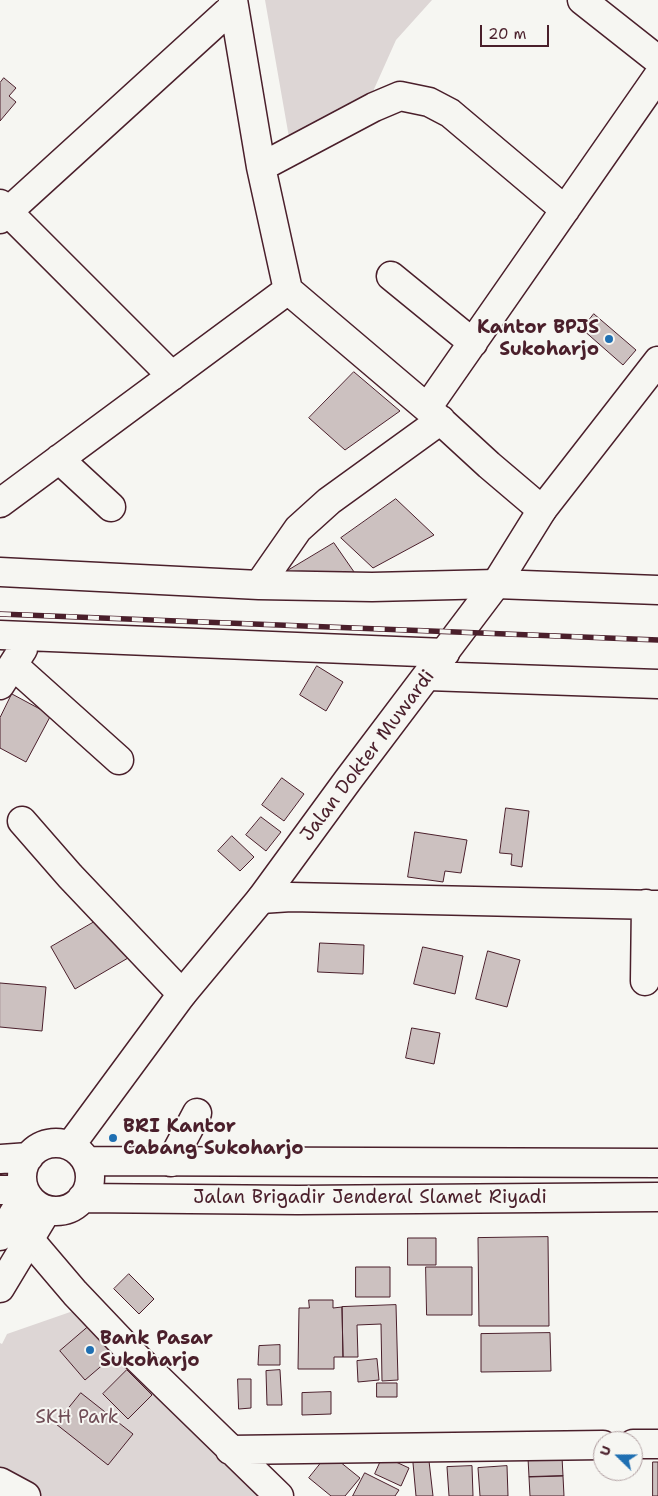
<!DOCTYPE html>
<style>
body{margin:0}
#map{position:relative;width:658px;height:1496px;overflow:hidden;background:#f6f6f2;font-family:"Shantell Sans",sans-serif}
canvas{display:block}
.north{position:absolute;left:593px;top:1431px;width:50px;height:50px;box-sizing:border-box;background:#f6f6f2;border:1px solid #b1a0a2;border-radius:50%;rotate:292deg;font-size:14px;font-weight:700;line-height:20px;text-align:center;color:#4a1f2b}
.north::after{content:'';display:block;margin:auto;width:18px;height:22px;background:#1f6fb2;clip-path:polygon(50% 0,100% 100%,50% 72%,0 100%)}
.scale{position:absolute;left:480px;top:25px;width:69px;height:22px;box-sizing:border-box;border:2px solid #4a1f2b;border-top:0;padding-left:6px;font-size:15px;line-height:18px;white-space:nowrap;color:#4a1f2b;-webkit-text-stroke:4px #f6f6f2;paint-order:stroke}
</style>
<div id="map">
<canvas width="658" height="1496"></canvas>
<div class="north">U</div>
<div class="scale">20 m</div>
</div>
<script>
const ctx = document.querySelector('canvas').getContext('2d');
ctx.lineJoin = 'round';
function fill(path, color) {
  ctx.fillStyle = color;
  ctx.fill(path, 'evenodd');
}
function stroke(path, color, width, dash) {
  ctx.strokeStyle = color;
  ctx.lineWidth = width;
  ctx.lineCap = dash ? 'butt' : 'round';
  ctx.setLineDash(dash || []);
  ctx.stroke(path);
}
function write(font, color, halo, rows, align = 'center') {
  ctx.font = font + ' "Shantell Sans",sans-serif';
  ctx.lineWidth = 4;
  ctx.setLineDash([]);
  ctx.textBaseline = 'middle';
  ctx.strokeStyle = halo;
  ctx.fillStyle = color;
  for (const [text, x, y, turn = 0] of rows) {
    ctx.save();
    ctx.translate(x, y);
    ctx.rotate((+turn || 0) * Math.PI / 180);
    ctx.textAlign = isNaN(turn) ? turn : align;
    if (halo) ctx.strokeText(text, 0, 0);
    ctx.fillText(text, 0, 0);
    ctx.restore();
  }
}
const green = new Path2D(`
 M265 0H432L396 40 358 125 294 166Z
 M76 1310 276 1496H0V1343L2 1344 7 1334Z`);
const building = new Path2D(`
 M4 78 16 88 9 96 16 102 0 121V83Z
 M594 314 636 350 623 365 582 329Z
 M354 372 400 411 345 450 309 418Z
 M396 499 434 535 373 568 341 538Z
 M334 543 361 582 282 574Z
 M317 666 343 682 326 711 300 695Z
 M12 694 51 715 26 762 0 748V718Z
 M282 778 304 794 284 821 262 805Z
 M506 808 529 811 522 867 511 865 512 854 500 853Z
 M261 817 281 832 266 851 246 835Z
 M415 832 467 840 461 873 445 871 443 882 408 877Z
 M232 836 254 857 240 871 218 851Z
 M103 917 128 958 75 989 51 947Z
 M320 943 364 945 363 974 318 972Z
 M423 947 463 956 455 994 414 984Z
 M488 951 520 960 507 1007 476 999Z
 M0 983 46 987 42 1031 0 1027Z
 M412 1028 440 1033 434 1064 406 1058Z
 M548 1237 549 1326H479L478 1238Z
 M408 1238H436V1265H408Z
 M356 1267H390V1297H356Z
 M426 1267H472V1315H427Z
 M129 1274 154 1299 139 1314 114 1289Z
 M309 1300H333V1308L342 1307 343 1357H334V1369H298L299 1308H309Z
 M396 1305 398 1380 382 1381 381 1324 357 1325 358 1357H343L342 1307Z
 M95 1321 120 1350 85 1380 60 1351Z
 M550 1333 551 1371 481 1372V1334Z
 M280 1345V1365H258L259 1346Z
 M377 1359 379 1380 358 1382 357 1361Z
 M127 1370 152 1395 128 1419 103 1394Z
 M280 1370 282 1405H267L266 1371Z
 M238 1379H251V1408L239 1409Z
 M377 1383H397V1397H377Z
 M331 1392V1414L302 1415V1393Z
 M81 1393 133 1434 108 1465 56 1424Z
 M329 1453 360 1478 345 1496H331L309 1478Z
 M383 1456 409 1468 401 1486 375 1474Z
 M562 1457 563 1476 529 1477 528 1458Z
 M429 1461 433 1496H416L413 1463Z
 M653 1462H658V1496H653Z
 M472 1466 473 1496H449L447 1467Z
 M507 1466 508 1496H480L478 1468Z
 M365 1473 399 1490 395 1496H353Z
 M563 1476 564 1496H530L529 1477Z`);
const minor = new Path2D(`
 M233 0 261 167 288 290 427 408 489 465 542 510
 M582 0 658 60
 M261 167 374 107 400 96 429 102 450 113 565 210
 M0 204 172 376
 M0 219 234 6
 M391 276 473 343
 M427 408 658 76
 M59 459 111 507
 M0 503 288 290
 M0 572 259 585 372 587 496 584 658 590
 M259 585 298 529 329 501 441 420
 M0 635 445 653
 M13 665 119 760
 M428 676 658 684
 M0 685 23 649
 M22 821 70 876 182 994
 M261 899 291 897 658 905
 M645 981 646 904
 M171 1162 197 1113
 M11 1226 29 1239 75 1293 132 1353 279 1496
 M633 1444H658
 M230 1450 603 1445
 M0 1482 26 1496`);
const major = new Path2D(`
 M22 1177a34 34 0 1 1 68 0a34 34 0 1 1-68 0Z
 M70 1146 182 994 261 899 348 780 496 584 542 510 658 361
 M0 1159 29 1157
 M86 1161 658 1163
 M0 1190H24
 M82 1198 298 1200 658 1197
 M0 1236 26 1193
 M0 1288 47 1210`);
const rail = new Path2D(`
 M0 614 658 640`);
const markers = [
 [609,339,5,"#1f6fb2"],
 [113,1138,5,"#1f6fb2"],
 [90,1350,5,"#1f6fb2"]
];
const poiNames = [
 ["Kantor BPJS",599,328,"right"],
 ["Sukoharjo",599,350,"right"],
 ["BRI Kantor",123,1127],
 ["Cabang Sukoharjo",123,1149],
 ["Bank Pasar",100,1339],
 ["Sukoharjo",100,1361]
];
const streetNames = [
 ["Jalan Dokter Muwardi",368,756,-53],
 ["Jalan Brigadir Jenderal Slamet Riyadi",370,1198]
];
const parkNames = [
 ["SKH Park",77,1418]
];
fill(green, '#ddd6d5');
fill(building, '#ccc1c0');
stroke(building, '#4a1f2b', 1);
stroke(minor, '#4a1f2b', 31);
stroke(major, '#4a1f2b', 31);
stroke(minor, '#f6f6f2', 28);
stroke(major, '#f6f6f2', 28);
stroke(rail, '#4a1f2b', 5.5);
stroke(rail, '#f6f6f2', 4, [11]);
for (const [x, y, r, color] of markers) {
  const dot = new Path2D();
  dot.arc(x, y, r, 0, 2 * Math.PI);
  ctx.fillStyle = color;
  ctx.fill(dot);
  stroke(dot, '#f6f6f2', 2);
}
write('bold 19px', '#4a1f2b', '#f6f6f2', poiNames, 'left');
write('19px', '#4a1f2b', '#f6f6f2', streetNames);
write('19px', '#6f4d56', '#f6f6f2', parkNames);
</script>
